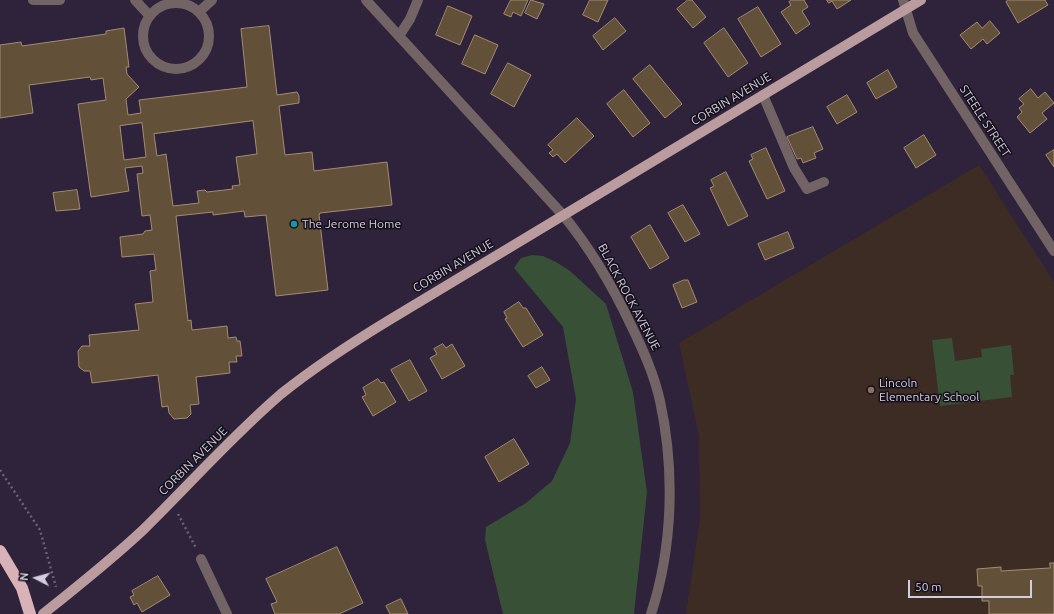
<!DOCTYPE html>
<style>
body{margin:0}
#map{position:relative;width:1054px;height:614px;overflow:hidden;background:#2e233b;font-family:Ubuntu,sans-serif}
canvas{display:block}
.north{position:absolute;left:16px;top:558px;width:40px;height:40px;-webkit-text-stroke:3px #140f1a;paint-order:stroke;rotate:276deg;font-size:11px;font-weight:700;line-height:16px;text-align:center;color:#d4cede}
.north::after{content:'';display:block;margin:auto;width:14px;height:18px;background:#d4cede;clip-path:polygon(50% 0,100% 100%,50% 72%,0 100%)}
.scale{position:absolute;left:908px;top:580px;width:124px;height:18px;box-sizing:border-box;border:2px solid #d4cede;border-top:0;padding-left:5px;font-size:12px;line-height:14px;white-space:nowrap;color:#d4cede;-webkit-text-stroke:3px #140f1a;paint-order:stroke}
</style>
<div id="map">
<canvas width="1054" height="614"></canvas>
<div class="north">N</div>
<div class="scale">50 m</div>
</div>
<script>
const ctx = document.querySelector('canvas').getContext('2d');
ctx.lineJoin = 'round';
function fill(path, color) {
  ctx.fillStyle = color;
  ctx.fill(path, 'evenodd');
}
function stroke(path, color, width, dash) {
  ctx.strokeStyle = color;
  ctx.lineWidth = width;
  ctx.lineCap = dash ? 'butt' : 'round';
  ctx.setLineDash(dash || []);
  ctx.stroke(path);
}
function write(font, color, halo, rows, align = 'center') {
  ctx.font = font + ' Ubuntu,sans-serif';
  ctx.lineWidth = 3;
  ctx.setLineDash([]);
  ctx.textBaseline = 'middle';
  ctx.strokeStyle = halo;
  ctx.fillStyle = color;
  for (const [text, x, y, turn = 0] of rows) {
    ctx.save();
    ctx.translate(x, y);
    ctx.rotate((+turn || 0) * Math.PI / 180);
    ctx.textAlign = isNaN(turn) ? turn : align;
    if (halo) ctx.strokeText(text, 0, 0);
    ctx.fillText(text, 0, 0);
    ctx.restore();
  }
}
const education = new Path2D(`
 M979 165 1054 282V614H686L700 518 699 436 679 343Z`);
const green = new Path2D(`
 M532 255 543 256 556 262 570 271 606 304 633 392 647 492 634 614H503L485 540 486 527 526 503 552 481 570 443 576 399 563 327 514 268 521 258Z
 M952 338 955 361 982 357 981 349 1011 345 1014 375H1010L1012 397 940 406 932 340Z`);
const building = new Path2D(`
 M511 0H528L521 16 513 12 511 17 504 14Z
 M531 0 544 4 537 19 525 13Z
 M590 0H608L598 22 583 15Z
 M688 0H692L706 17 693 28 677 9Z
 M792 0H804L808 7 802 11 810 24 796 34 781 12 791 5 789 2Z
 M827 0H851L837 9 832 1 829 3Z
 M1009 0H1045L1048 5 1018 23 1006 2Z
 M448 6 472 16 460 45 436 35Z
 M758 7 781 44 761 57 738 19Z
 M615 18 626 31 603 50 593 36Z
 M990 21 1000 33 987 44 983 39 971 49 960 35 977 22 982 28Z
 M269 26 277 95 297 92 299 96V103L279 106 285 155 312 152 314 171 387 162 392 205 320 213 319 215 328 290 276 296 266 215 245 217 244 211 213 215V212L176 216 188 321 191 320 192 330 227 326 228 338 236 337 237 341H240L242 356H236L237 362H229L230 373 196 377 199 404 190 405 191 414 187 418 174 419 169 413 168 406 162 407 158 375 92 383 90 371H84L79 367 78 351 82 346H90L89 335 139 330 135 304 153 302 150 271 156 270 154 254 122 257 120 237 143 234 145 231 152 230 150 215 142 216 137 174 143 173 142 166 125 168 129 191 91 197 78 104 106 100 103 78 91 80 90 77 29 85 33 113 0 118V45L21 42 22 46 106 34V31L124 28 129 67H126L127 74 139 87 126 99 128 115 141 113 139 100 247 87 241 29ZM253 121 257 154 236 157 240 185 232 186 233 189 207 192 205 190 197 191 199 203 173 206 166 154 157 156 154 134ZM142 123 146 157 124 160 120 126Z
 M724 28 748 63 728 77 704 43Z
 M475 35 498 45 485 74 462 64Z
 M508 63 531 75 514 107 491 94Z
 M650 65 682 104 665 118 633 79Z
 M888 70 897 87 876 99 867 83Z
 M1031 89 1038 98 1045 92 1054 103 1042 113 1047 119 1030 133 1017 117 1022 112 1019 108 1024 104 1019 99Z
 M624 90 650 123 633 137 607 104Z
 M847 95 857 112 837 124 827 107Z
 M577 118 594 136 565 163 557 154 553 157 549 153 553 150 548 145Z
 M813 127 823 149 814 153 816 158 803 163 801 158 797 159 787 137Z
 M924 135 936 155 916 168 904 148Z
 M766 148 785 191 767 199 749 161 753 159 751 155Z
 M1054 150V167L1046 155Z
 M726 172 748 216 728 226 710 188 714 186 711 180Z
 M77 190 80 209 56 211 53 193Z
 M683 205 700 234 685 242 668 213Z
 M650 225 669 258 650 269 631 237Z
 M788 232 794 248 765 260 758 244Z
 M684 280H688L697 302 682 308 673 285Z
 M519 302 523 308H526L543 335 523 347 505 319 507 318 504 312Z
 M443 344 446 348 452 344 465 366 442 379 430 358 437 354 434 349Z
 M410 360 427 391 409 401 391 370Z
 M542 367 550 380 536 388 528 376Z
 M378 379 381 383 384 382 396 402 373 416 362 397 366 395 363 388Z
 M514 439 529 464 499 482 485 457Z
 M337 547 363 603 339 614H275L271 604 277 602 266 579Z
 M1050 563H1054V614H989V601H982V586H978L977 569 1001 567V571L1050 568Z
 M158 576 170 595 142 612 137 603 134 605 130 597 134 595 132 591Z
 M401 599 408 614H390L386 606Z`);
const path = new Path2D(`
 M0 470 40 530 56 587
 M178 514 196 548`);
const minor = new Path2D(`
 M33 0H60
 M135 0 149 15
 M366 0 563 215C591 249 612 285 631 325 643 350 654 374 660 401 675 470 673 547 651 614
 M903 0 913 33 1054 251
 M143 36a33 33 0 1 1 66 0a33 33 0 1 1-66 0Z
 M199 12 212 0
 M399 36 410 19 418 0
 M763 95 794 168 807 189 824 182
 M201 559 227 614`);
const major = new Path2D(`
 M43 614C77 587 111 560 143 530 189 485 232 436 281 394 316 366 353 342 391 319L921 0`);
const highway = new Path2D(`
 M0 551 22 588 30 614`);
const markers = [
 [294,224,4,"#0f9aa8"],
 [871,390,4,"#8d6e63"]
];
const streetNames = [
 ["CORBIN AVENUE",731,99,-31],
 ["STEELE STREET",985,121,57],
 ["CORBIN AVENUE",453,266,-31],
 ["BLACK ROCK AVENUE",629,297,62],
 ["CORBIN AVENUE",193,461,-45]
];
const poiNames = [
 ["The Jerome Home",302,224],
 ["Lincoln",879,383],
 ["Elementary School",879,397]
];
fill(education, '#3d2c23');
fill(green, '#375036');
fill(building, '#635038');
stroke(building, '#a28c73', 1);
stroke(path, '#6a6176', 2.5, [2, 3]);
stroke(minor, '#726364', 10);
stroke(major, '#bb9c9e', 10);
stroke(highway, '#d8b2b6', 12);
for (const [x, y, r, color] of markers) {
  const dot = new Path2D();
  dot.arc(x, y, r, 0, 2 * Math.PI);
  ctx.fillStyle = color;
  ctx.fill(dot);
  stroke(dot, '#140f1a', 1.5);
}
write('12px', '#d4cede', '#140f1a', streetNames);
write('12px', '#d4cede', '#140f1a', poiNames, 'left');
</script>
